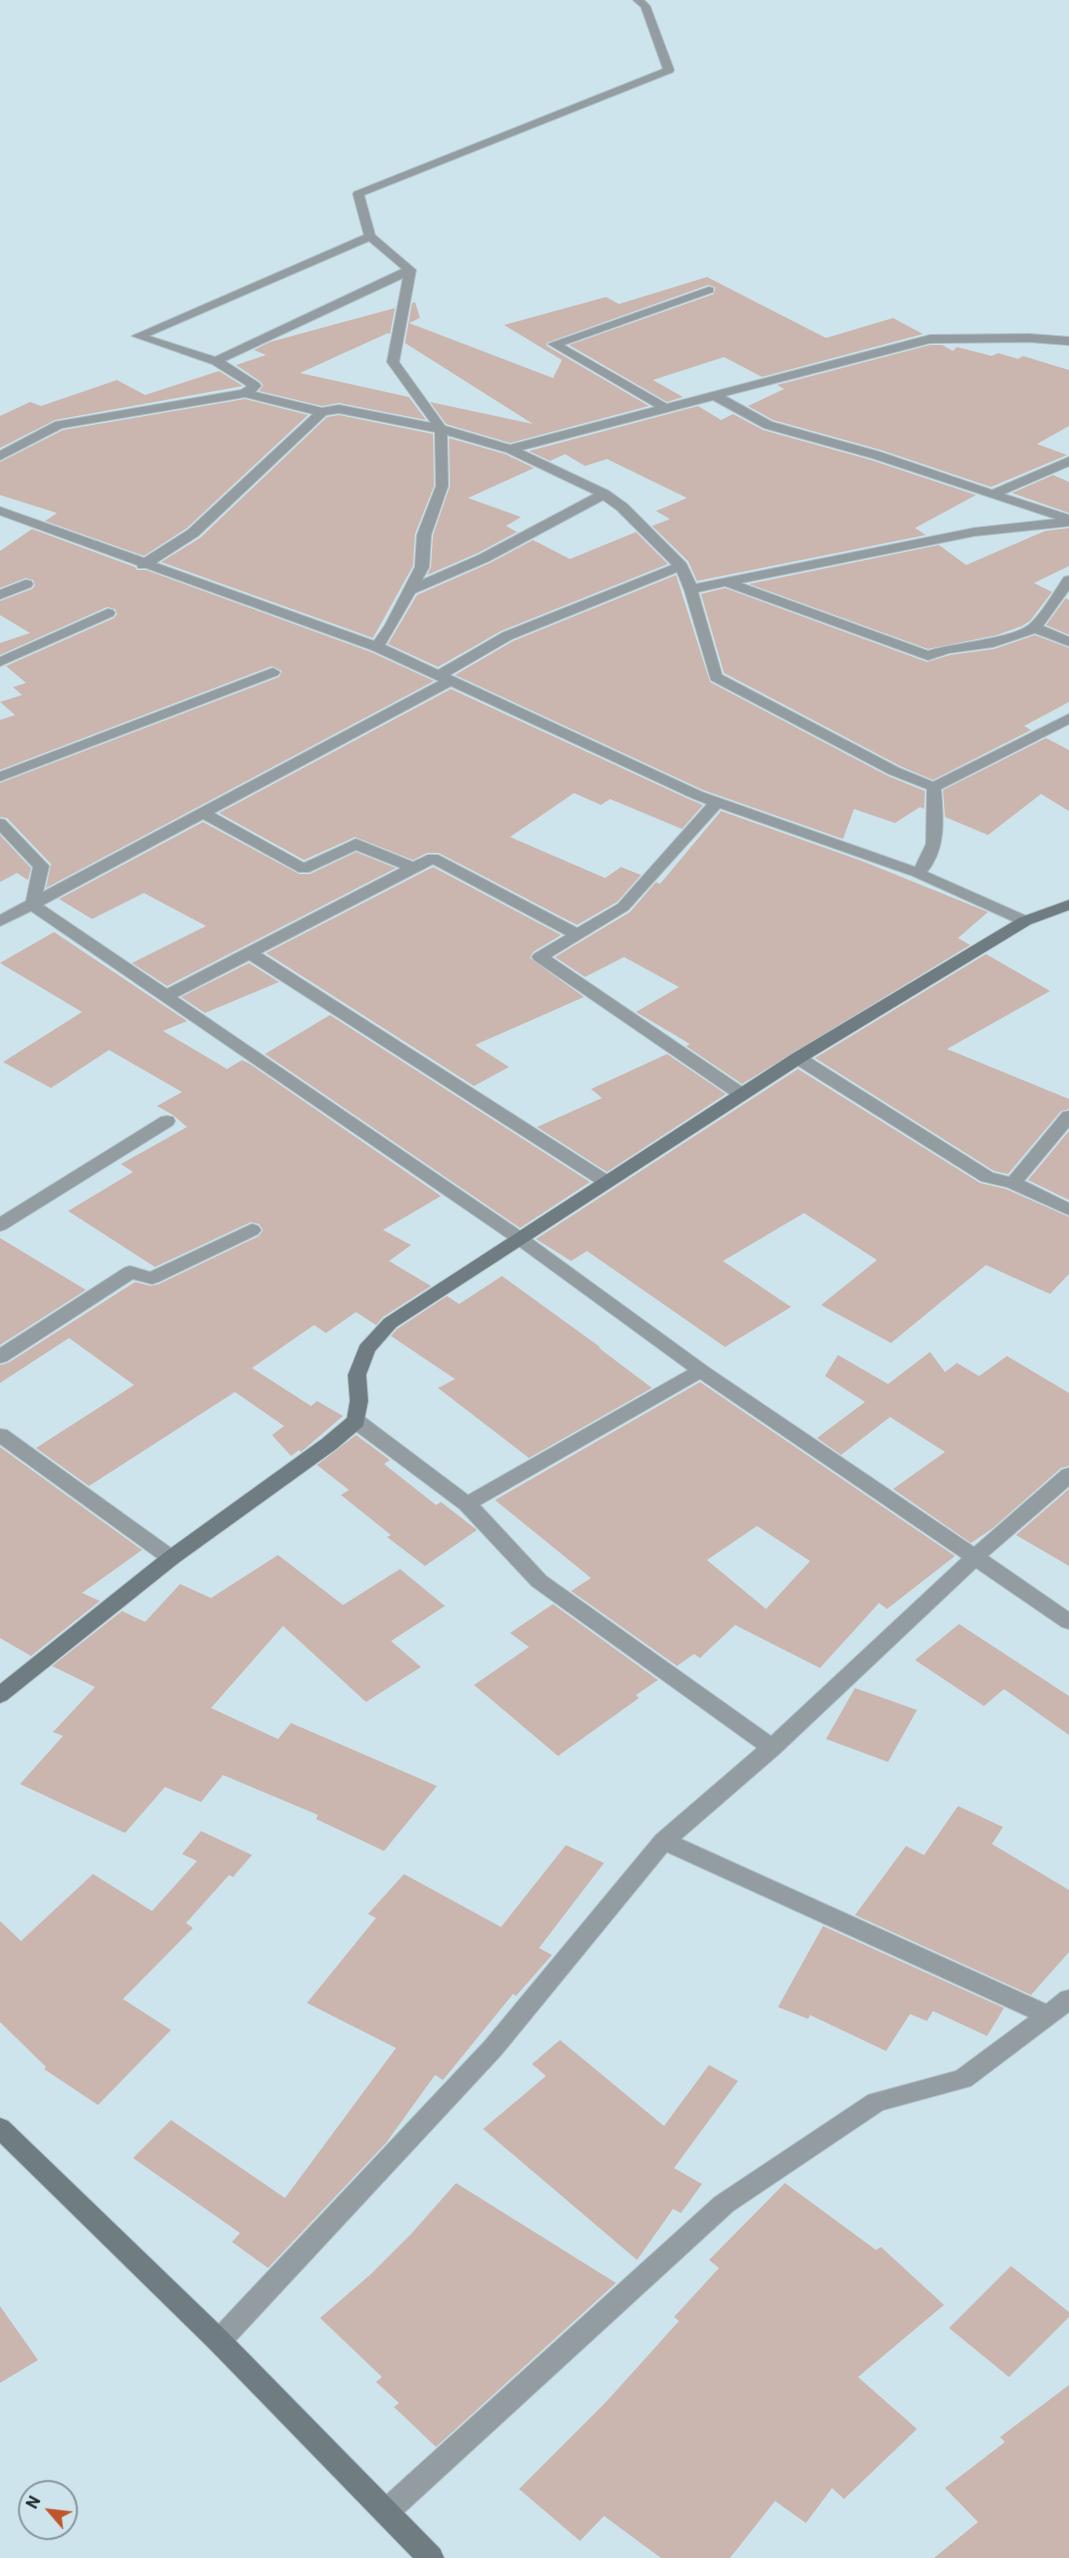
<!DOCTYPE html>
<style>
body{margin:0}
#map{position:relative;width:1069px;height:2558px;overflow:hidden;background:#cee4ec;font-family:Roboto,sans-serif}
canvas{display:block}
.north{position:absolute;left:18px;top:2480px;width:60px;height:60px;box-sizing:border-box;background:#cee4ec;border:2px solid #86969c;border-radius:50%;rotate:298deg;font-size:16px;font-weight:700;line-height:24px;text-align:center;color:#1a2225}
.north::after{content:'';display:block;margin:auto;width:21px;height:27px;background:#be562d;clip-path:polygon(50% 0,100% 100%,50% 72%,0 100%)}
</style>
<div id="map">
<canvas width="1069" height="2558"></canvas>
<div class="north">N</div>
</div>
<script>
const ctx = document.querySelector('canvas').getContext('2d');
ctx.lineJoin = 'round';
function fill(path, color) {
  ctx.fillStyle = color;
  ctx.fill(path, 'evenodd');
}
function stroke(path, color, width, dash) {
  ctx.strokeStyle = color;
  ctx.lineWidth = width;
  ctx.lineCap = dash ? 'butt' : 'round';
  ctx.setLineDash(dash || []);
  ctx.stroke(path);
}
const building = new Path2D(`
 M707 277 826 338 893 318 923 334 762 377 724 357 653 380 683 397 667 402 569 345 714 294 715 287 708 285 546 343 547 346 649 406 510 443 446 424 430 402 533 424 405 343 412 303 415 302 420 318 409 323 553 378 562 360 504 325 606 297 619 304Z
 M395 308 390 334 388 333 300 373 409 397 426 420 339 403 322 406 259 391 263 386 261 382 236 365 266 355 254 350 270 342Z
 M930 345H942L953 351 957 347 992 356 998 353 1018 359 1023 356 1069 370V426L1037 444 1067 455 991 487 881 450 773 420 748 406 784 389 777 385Z
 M219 371 243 386 55 420 0 448V416L30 402 41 406 117 380 145 395Z
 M245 399 308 415 187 528 144 556 45 521 57 513 0 495V462L63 430Z
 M698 406 721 420 733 414 763 430 871 460 976 495 915 528 926 535 697 581 688 561 652 526 670 519 656 511 687 498 607 459 585 466 565 454 550 461 529 451Z
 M339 415 433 434 434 486 415 534 413 566 373 638 161 562 200 538 327 417Z
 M449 438 505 454 534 468 468 498 521 517 506 526 517 532 478 553 427 575 431 567 433 535 450 486Z
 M1053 475 1069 482V513L1012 493Z
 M1069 528V566L1034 583 1052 592 1030 621 1022 626 997 635 928 649 749 584 939 545 966 565 1045 531Z
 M32 529 135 567 137 570H146L371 652 434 681 46 888 51 864 7 818 0 817V783L279 677 282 671 272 666 0 770V720L15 715 0 702 22 695 13 687 26 683 6 666 114 618 117 614 115 609 107 607 0 655V643L30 633 0 615V601L32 589 35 585 33 580 26 578 0 588V551Z
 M636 532 668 564 501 631 438 667 388 644 417 595 490 563 533 540 570 559Z
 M676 575 710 682 888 776 925 791 924 809 920 807 895 823 854 809 843 839 703 790 455 675 513 641Z
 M725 588 927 662 950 655 994 649 1035 635 1069 648V702L1024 726 1031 730 933 780 900 766 724 673 701 594Z
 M1066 598 1069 600V635L1046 625Z
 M451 689 691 800 703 805 682 829 610 799 601 805 574 793 510 837 605 878 621 867 641 875 617 902 577 925 439 853H427L413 860 355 837 304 860 219 813Z
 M1046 738 1069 750V811L1041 794 988 835 945 817 943 790Z
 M721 811 862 861 988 912 958 938 970 945 742 1084 686 1046 690 1044 636 1012 679 987 624 957 585 977 555 957 630 912 656 882 660 884Z
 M203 822 299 874H310L356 852 396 868 167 986 132 963 206 926 144 893 92 919 59 899Z
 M0 835 31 868 28 880 17 873 0 882Z
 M433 867 561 935 533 952 530 958 584 997 475 1045 509 1067 474 1086 266 953Z
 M54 932 187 1021 163 1031 227 1069 242 1060 250 1064 441 1196 383 1230 411 1245 389 1261 431 1286 383 1317 376 1325 356 1312 326 1333 314 1325 252 1368 311 1406 317 1401 343 1416 301 1452 299 1450 291 1456 272 1435 284 1426 235 1392 89 1486 36 1448 134 1385 69 1338 0 1383V1365L8 1363 135 1282 151 1286 159 1284 259 1236 263 1230 259 1224 251 1222 155 1267 68 1211 133 1172 121 1164 187 1127 173 1115 157 1106 182 1092 109 1050 51 1088 3 1062 82 1012 0 963Z
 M986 954 1050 991 947 1049 1069 1099V1109L1061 1111 1008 1174 994 1171 815 1058Z
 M249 963 279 982 205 1013 181 997Z
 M330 1015 590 1182 520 1228 265 1054Z
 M667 1054 726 1094 607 1172 537 1127 602 1098 591 1089Z
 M798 1069 980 1183 1006 1189 1069 1217V1274L1050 1294 986 1265 891 1343 821 1305 877 1260 804 1213 723 1261 791 1307 725 1347 587 1251 571 1261 536 1239Z
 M1069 1131V1200L1028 1180Z
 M0 1238 86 1290 0 1345Z
 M502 1276 600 1347 599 1348 652 1388 529 1458 438 1388 455 1379 391 1336 397 1329 447 1296 459 1304Z
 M930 1352 945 1372 957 1363 979 1376 1007 1356 1069 1393V1466L1061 1468 993 1528 971 1543 893 1489 945 1452 890 1417 841 1455 817 1438 865 1402 825 1376 838 1355 888 1384Z
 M700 1382 955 1556 887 1609 879 1603 820 1668 735 1625 700 1658 694 1654 677 1666 571 1591 591 1578 495 1500ZM757 1526 810 1561 766 1609 707 1560Z
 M356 1435 390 1460 384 1464 436 1505 441 1502 477 1530 425 1566 387 1537 391 1535 341 1495 349 1490 317 1465Z
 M0 1447 142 1550 82 1593 100 1601 31 1656 0 1638Z
 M1069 1489V1566L1016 1535Z
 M278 1555 343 1605 400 1569 445 1606 391 1641 421 1667 366 1702 283 1626 211 1708 278 1739 291 1723 437 1786 384 1851 316 1819 318 1815 223 1775 201 1802 165 1787 125 1833 20 1784 63 1736 53 1732 95 1687 52 1666 122 1611 145 1622 180 1584 211 1598Z
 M553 1604 658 1680 636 1695 639 1698 558 1756 474 1685 529 1647 510 1633Z
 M959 1624 1069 1696V1735L1004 1689 984 1706 915 1660Z
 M855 1688 917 1710 888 1762 826 1739Z
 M958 1806 1003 1827 992 1844 1069 1890V1952L1031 1995 855 1915 906 1846 924 1855Z
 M201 1831 252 1855 233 1877 229 1875 186 1923 193 1928 123 1999 171 2030 98 2105 44 2069 46 2067 0 2022V1921L21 1941 93 1874 152 1911 197 1861 182 1854Z
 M566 1845 604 1863 539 1948 552 1955 516 1996 513 1994 443 2080 435 2075 386 2143 268 2268 232 2242 240 2233 133 2158 171 2120 285 2198 396 2048 307 2003 376 1918 368 1914 404 1874 501 1927Z
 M823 1926 1004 2008 987 2036 933 2011 927 2021 910 2014 886 2051 810 2015 808 2019 778 2007Z
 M560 2040 664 2126 709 2065 738 2081 674 2168 702 2184 681 2213 673 2209 637 2260 483 2129 546 2076 532 2064Z
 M456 2183 616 2283 436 2447 394 2407 399 2403 376 2382 382 2377 320 2318 371 2274 411 2234Z
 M785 2183 876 2250 881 2247 944 2305 858 2377 917 2429 844 2499 832 2488 806 2523 775 2501 730 2558H661L604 2516 580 2541 519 2489 606 2402 679 2321 674 2317 719 2268 709 2260Z
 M1011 2266 1069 2312V2317L1009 2377 949 2328Z
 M0 2306 38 2360 0 2383Z
 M1069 2385V2558H934L978 2522 945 2488 1005 2442 1000 2437Z`);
const street = new Path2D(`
 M633 0H644L650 6 674 70 673 72 364 195 375 235 416 270 399 362 445 426 510 445 655 407 548 344 709 287 713 288V292L564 345 667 404 930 335 1029 334 1069 337V345L1029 342 930 343 725 396 772 422 880 452 992 490 1069 457V466L1004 494 1069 515V526L974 536 741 583 928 651C951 643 1016 639 1031 623 1044 610 1054 592 1064 577L1069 576V590L1043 626 1069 637V646L1035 633 993 647 949 653 928 660 725 586 698 592 722 675 899 768 933 782 1069 714V724L941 789C943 817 947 848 927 872L1031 918 1033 921 1025 926 1019 924 913 876 720 808 628 910 551 957 747 1090 749 1094 747 1098H735L534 960 532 957 534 954 566 935 433 864 261 953 611 1177 614 1181 611 1185H599L249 960 177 997 525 1234 708 1367 974 1547 1062 1470 1069 1468V1486L988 1556 1069 1612V1629L1062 1627 976 1568 779 1754 681 1839 1046 2004 1061 1992 1069 1990V2012L971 2086 883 2110 733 2211 395 2521 386 2524 377 2521 373 2512 377 2503 715 2197 868 2095 956 2071 1029 2017 667 1852 501 2055 228 2349 219 2352 210 2349 207 2341 210 2333 485 2041 656 1835 757 1748 532 1586 460 1509 349 1426 347 1421 349 1416 356 1415 363 1416 468 1495 688 1370 513 1242 31 911 0 926V915L26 901 33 867 0 832V819L5 820 49 866 43 892 439 681 372 650 146 568H138L137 565 0 515V507L144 558 188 530 313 414 245 397 62 428 0 460V451L55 422 241 390 247 386 212 364 132 336 364 235 353 194 354 192 663 69 641 7ZM369 241 402 269 215 357 149 336ZM403 278 387 362 431 423 339 405 322 408 255 392 261 386 259 383 225 361ZM713 400 764 428 872 458 1056 519 974 528 696 584 686 563 627 504 609 491 522 450ZM339 413 435 432 436 486 417 535 415 567 385 625 374 641 156 563 198 536 326 415ZM447 435 506 452 594 494 479 555 422 580 429 567 431 535 448 486ZM603 500 617 510 672 565 502 633 438 670 385 645 415 593 489 561ZM677 572 684 589 711 680 889 774 927 789 926 844 915 867 702 792 450 675 512 639ZM451 686 692 798 707 804 618 904 577 928 438 855H428L413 862 356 839 304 863 214 813ZM203 819 299 872H309L356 850 401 868 167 989 43 905ZM700 1379 962 1558 771 1736 546 1576 480 1505Z
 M26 580 31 581 33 584 31 587 0 599V590Z
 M108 609 113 610 115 613 113 616 0 666V657Z
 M273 668 280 672 278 675 0 781V772Z
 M798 1053 804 1054 993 1173 1009 1177 1063 1112 1069 1111V1127L1024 1181 1069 1203V1215L1007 1187 981 1181 792 1062 790 1058Z
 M167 1116 173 1117 175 1121 173 1125 6 1229 0 1231V1217L161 1117Z
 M252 1224 258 1226 261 1230 258 1234 158 1282 152 1284 133 1279 7 1361 0 1363V1348L124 1268 130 1266 150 1272Z
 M0 1429 7 1430 178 1553 181 1558 178 1563 171 1565 164 1563 0 1444Z`);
const secondary = new Path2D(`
 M1069 900V910L1031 924 804 1062 396 1327 375 1351 366 1375 368 1401 363 1426 336 1449 178 1563 7 1700 0 1703V1684L164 1553 322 1439 347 1418 350 1401 348 1375 360 1345 384 1319 792 1054 1019 918Z
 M0 2118 8 2121 228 2333 440 2549 444 2558H413L210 2349 0 2143Z`);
fill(building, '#cab6ae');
stroke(street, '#aec1c8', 2);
stroke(secondary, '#aec1c8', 2);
fill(street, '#939ca0');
fill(secondary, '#6f7c81');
</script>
